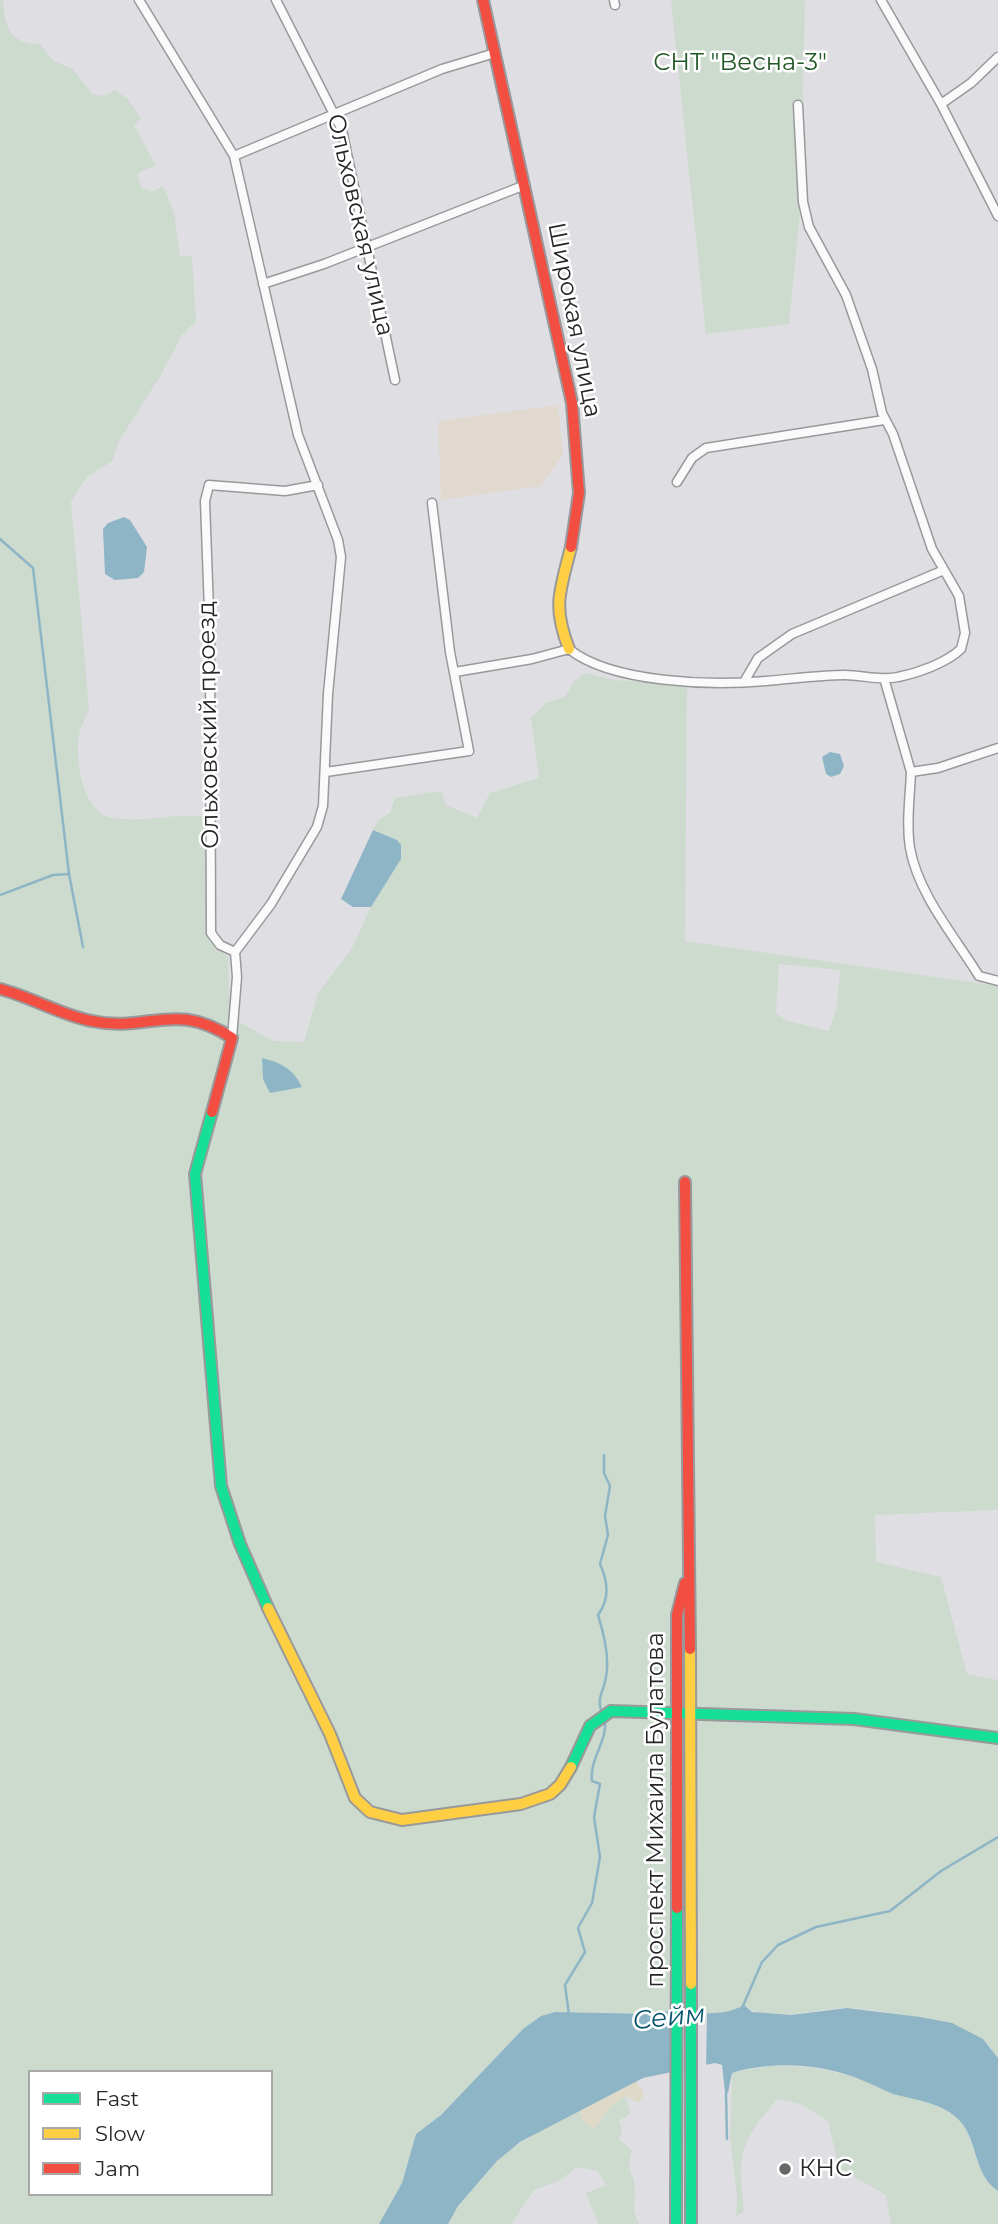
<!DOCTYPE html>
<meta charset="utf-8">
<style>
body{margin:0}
#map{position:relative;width:998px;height:2224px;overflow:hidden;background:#dfdfe3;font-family:Montserrat,sans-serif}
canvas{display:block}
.legend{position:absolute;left:28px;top:2070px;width:245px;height:126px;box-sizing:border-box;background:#fff;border:2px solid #a8a8a9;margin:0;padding:9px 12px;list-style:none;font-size:21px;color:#262628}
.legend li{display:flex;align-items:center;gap:14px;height:35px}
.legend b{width:35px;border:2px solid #a8a8a9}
</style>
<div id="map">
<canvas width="998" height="2224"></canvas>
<ul class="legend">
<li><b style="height:9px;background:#16e098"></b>Fast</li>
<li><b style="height:9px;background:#ffcf43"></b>Slow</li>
<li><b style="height:9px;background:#f24e42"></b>Jam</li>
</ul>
</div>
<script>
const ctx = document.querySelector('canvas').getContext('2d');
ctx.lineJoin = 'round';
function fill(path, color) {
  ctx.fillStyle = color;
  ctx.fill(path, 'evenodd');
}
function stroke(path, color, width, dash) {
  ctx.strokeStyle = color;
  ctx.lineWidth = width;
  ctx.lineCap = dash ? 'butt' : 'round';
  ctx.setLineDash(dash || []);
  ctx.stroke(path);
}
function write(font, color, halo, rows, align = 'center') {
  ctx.font = font + ' Montserrat,sans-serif';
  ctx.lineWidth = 5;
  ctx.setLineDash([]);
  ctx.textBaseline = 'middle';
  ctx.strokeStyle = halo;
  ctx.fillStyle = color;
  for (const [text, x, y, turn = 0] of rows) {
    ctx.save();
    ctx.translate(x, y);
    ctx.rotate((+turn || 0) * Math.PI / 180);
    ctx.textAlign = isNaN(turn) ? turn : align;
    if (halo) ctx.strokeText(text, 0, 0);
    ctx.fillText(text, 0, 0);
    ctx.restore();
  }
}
const industrial = new Path2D(`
 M558 405 563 455 541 486 441 500 438 421Z`);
const green = new Path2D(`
 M0 0H3C5 27 10 44 40 44L54 61 73 69 92 94 104 96 115 90 128 99 141 119 134 126 156 165 137 174 141 187 151 192 163 186 174 213 180 257 190 255 192 258 196 321 182 335 161 375 120 439 112 461 87 477 71 501 89 709C86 717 81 726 79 735 75 758 82 810 109 817 136 824 174 813 202 816L207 826V924L213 946 228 957 230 1017 273 1041 304 1042 318 993 351 950 371 907 401 859 397 840 373 830 378 820 390 813 395 798 441 791 446 805 477 818 490 793 539 778 531 718 546 703 565 697 574 681 586 673 614 680 687 685 685 941 998 986V1510L875 1515 876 1562 941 1577 967 1674 998 1680V2058L988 2044C943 2031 892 2007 845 2008 816 2008 768 2026 744 2005 711 2023 683 2004 651 2014L554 2012 541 2016 523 2029 441 2115 416 2134 402 2183 379 2224H0ZM779 964 840 970 837 1006 829 1031 784 1020 776 1013ZM30 2072H271V2194H30Z
 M671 0H805L800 214 789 324 706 334Z
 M772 2065C802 2066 834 2069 862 2080 871 2083 878 2089 887 2091 910 2099 944 2100 960 2121 977 2142 975 2176 998 2191V2224H891L886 2195 839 2168 828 2121 801 2104 777 2099C739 2144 738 2152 744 2211L736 2217 737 2197 730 2137 732 2073Z
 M625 2096 631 2113 619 2121 622 2131 619 2139 632 2150C625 2172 634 2171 635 2190 636 2208 630 2203 639 2224H598L586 2193 606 2185 597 2171 577 2167 559 2181 534 2190 511 2224H448L458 2206 504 2153 562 2118 582 2109 581 2119 594 2130 606 2111Z`);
const sand = new Path2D(`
 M636 2082 644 2093 639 2103 625 2096 606 2111 594 2130 581 2119 582 2109Z`);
const water = new Path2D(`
 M124 517 130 520 147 547 144 572 138 578 115 580 105 574 103 529 108 523Z
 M830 752 840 754 844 766 840 774 831 777 826 774 822 757Z
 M373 830 397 840 401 845V859L371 907H353L341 899Z
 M262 1058C282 1063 293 1069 302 1087L270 1093 263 1079Z
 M744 2005 752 2012 791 2015 847 2008 920 2017 952 2023 983 2039 998 2058V2191C972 2174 979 2138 957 2118 939 2102 915 2100 893 2094 883 2090 874 2085 864 2081 824 2064 774 2060 732 2073L728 2093 725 2092 722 2065 715 2063 643 2078 520 2142 497 2161 458 2206 448 2224H379L402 2183 416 2134 441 2115 523 2029 541 2016 555 2012 651 2014C683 2004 711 2023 744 2005Z`);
const pier = new Path2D(`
 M672 2007 707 2010 706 2069 671 2076Z`);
const stream = new Path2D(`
 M0 539 33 568 69 874
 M0 895 53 875 69 874 83 947
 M601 1710C597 1696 604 1691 606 1677 610 1657 604 1634 598 1615 610 1598 608 1582 600 1564L608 1535 605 1516 610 1486 604 1473V1455
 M579 1926 592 1903 600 1857 594 1817 600 1784 592 1781C589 1758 610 1738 604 1718
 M742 2008 762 1962 778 1945 816 1927 890 1911 941 1871 998 1837
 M569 2015 565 1985 585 1952 578 1928
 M726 2093 727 2139`);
const street = new Path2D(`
 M139 0 234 156 298 435 338 540 341 557 328 694 323 806 317 827 271 904 235 952 237 977 232 1038
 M276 0 342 130 395 380
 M614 0 615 5
 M881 0 941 104 998 216
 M941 104 971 83 998 57
 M234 156 442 69 495 53
 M263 284 324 264 525 185
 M677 482 692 458 706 448 884 420
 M455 672 532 659 569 649C611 683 712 686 766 681 792 679 819 675 845 675 862 675 881 681 898 677 918 673 946 663 961 649L965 633 959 596 932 549 893 434 882 413 872 369 846 295 809 227 803 202 798 105
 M884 678 911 772 938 768 998 748
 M744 682 758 658 792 634 944 570
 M326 772 469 751 450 652 432 503
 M911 772C910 797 906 823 910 848 918 894 955 937 979 976L998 981
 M235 952 220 945 211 933 210 638 205 501 209 485 285 491 318 485`);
const fast = new Path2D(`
 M212 1112 195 1174 221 1486 240 1544 268 1608
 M571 1767 590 1726 611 1711 854 1719 998 1738
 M691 1984V2224
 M676 2224 677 1908`);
const slow = new Path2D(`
 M569 649C552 605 560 592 571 547
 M268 1608 330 1734 355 1798 370 1812 402 1820 521 1804 550 1794 560 1785 571 1767
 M690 1649 691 1984`);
const jam = new Path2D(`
 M483 0 572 403 579 493 571 547
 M0 989C32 997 60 1015 92 1021 148 1033 175 1000 232 1038L212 1112
 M685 1182 690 1649
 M677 1908V1615L685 1583`);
const markers = [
 [785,2169,7,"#676769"]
];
const parkNames = [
 ["СНТ \"Весна-3\"",740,63]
];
const streetNames = [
 ["Ольховская улица",360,225,77],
 ["Широкая улица",574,320,79],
 ["Ольховский проезд",209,725,-91],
 ["проспект Михаила Булатова",656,1810,-90]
];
const poiNames = [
 ["КНС",799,2169]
];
const waterNames = [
 ["Сейм",669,2018,-6]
];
fill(industrial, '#e1d8d0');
fill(green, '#ccdbcd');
fill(sand, '#dfdac8');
fill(water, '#8eb5c6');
fill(pier, '#dfdfe3');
stroke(stream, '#8eb5c6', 2.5);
stroke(street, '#99999c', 11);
stroke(fast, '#99999c', 14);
stroke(slow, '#99999c', 14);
stroke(jam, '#99999c', 14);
stroke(street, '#fafafb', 8);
stroke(fast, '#16e098', 10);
stroke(slow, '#ffcf43', 10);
stroke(jam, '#f24e42', 10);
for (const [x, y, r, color] of markers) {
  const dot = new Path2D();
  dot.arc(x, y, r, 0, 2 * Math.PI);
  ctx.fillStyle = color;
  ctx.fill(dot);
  stroke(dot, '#fff', 2.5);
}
write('24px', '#215625', '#fff', parkNames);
write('24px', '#262628', '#fff', streetNames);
write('24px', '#262628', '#fff', poiNames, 'left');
write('italic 26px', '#09566e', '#fff', waterNames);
</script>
